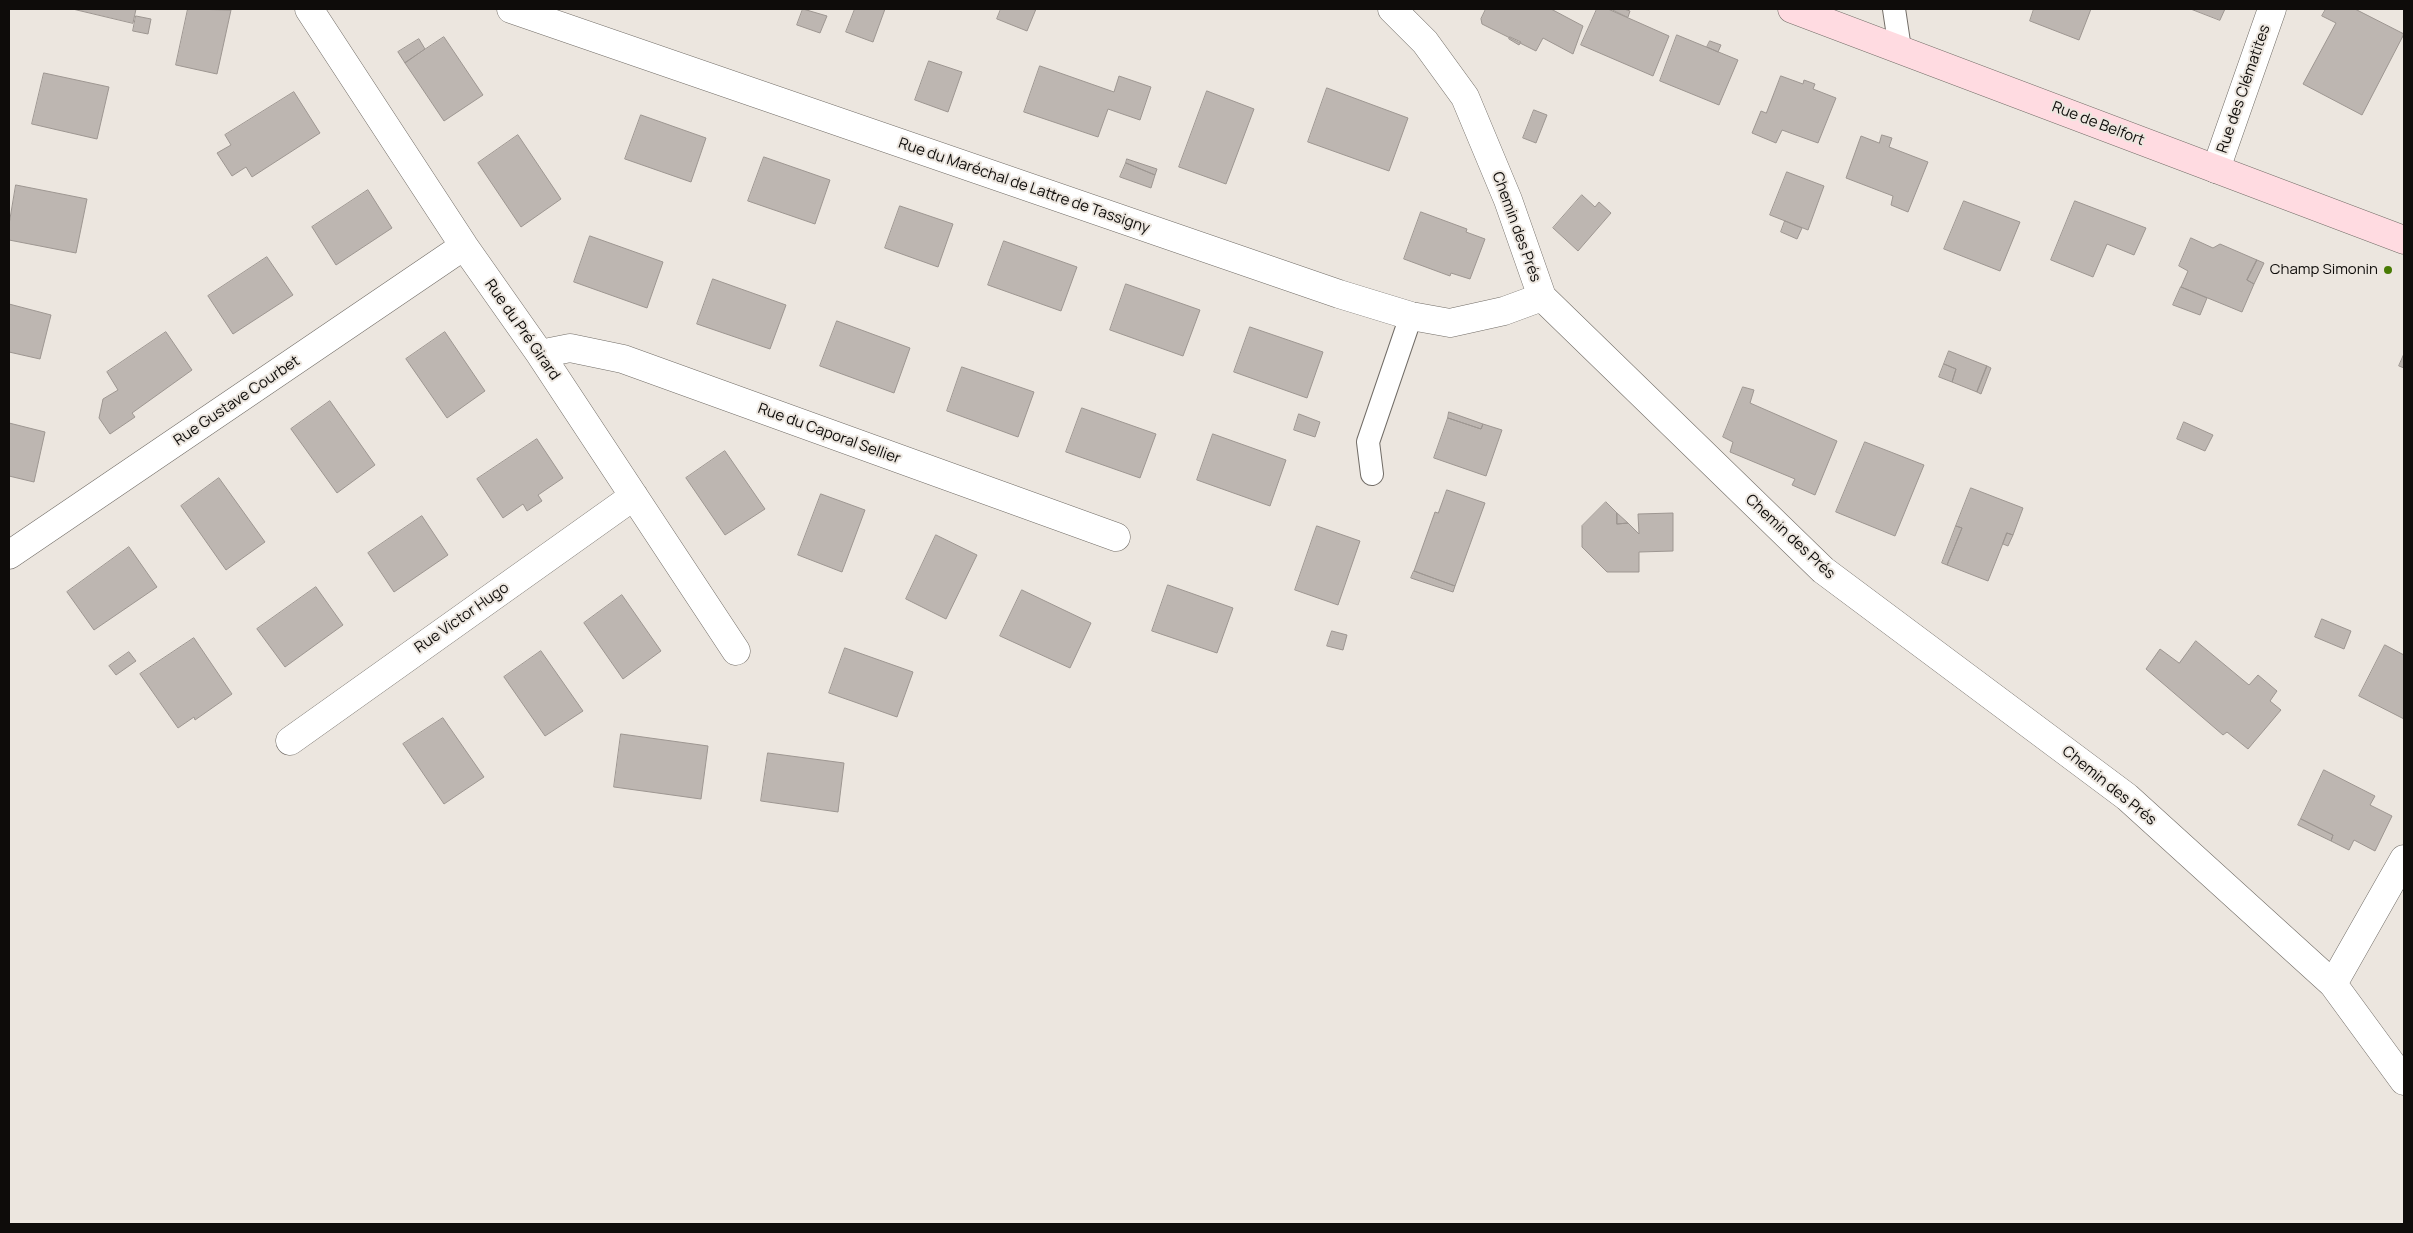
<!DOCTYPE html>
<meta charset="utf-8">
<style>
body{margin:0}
#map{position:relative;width:2413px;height:1233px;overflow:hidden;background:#ece6df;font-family:Manrope,sans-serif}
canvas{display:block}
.frame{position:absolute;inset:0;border:10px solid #0e0c0a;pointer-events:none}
</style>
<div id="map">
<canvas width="2413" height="1233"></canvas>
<div class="frame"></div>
</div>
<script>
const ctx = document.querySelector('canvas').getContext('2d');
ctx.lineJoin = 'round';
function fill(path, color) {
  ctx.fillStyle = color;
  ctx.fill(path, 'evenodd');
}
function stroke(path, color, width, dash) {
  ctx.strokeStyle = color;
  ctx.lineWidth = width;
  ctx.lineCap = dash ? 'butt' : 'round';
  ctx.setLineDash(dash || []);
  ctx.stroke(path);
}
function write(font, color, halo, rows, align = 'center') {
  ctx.font = font + ' Manrope,sans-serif';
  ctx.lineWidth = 4;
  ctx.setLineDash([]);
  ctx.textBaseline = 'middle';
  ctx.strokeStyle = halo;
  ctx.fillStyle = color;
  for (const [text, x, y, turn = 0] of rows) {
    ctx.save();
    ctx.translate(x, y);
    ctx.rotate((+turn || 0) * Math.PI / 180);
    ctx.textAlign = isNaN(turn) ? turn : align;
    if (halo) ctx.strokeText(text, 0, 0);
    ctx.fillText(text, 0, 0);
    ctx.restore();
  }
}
const building = new Path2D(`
 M73 9H136L133 23Z
 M188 9 231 10 217 74 176 65Z
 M803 9 827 16 820 33 797 25Z
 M855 9H885L873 42 846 32Z
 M1001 9H1036L1027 31 997 19Z
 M1486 9H1551L1583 26 1573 54 1543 38 1536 51 1482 24 1481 19Z
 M1597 9H1608L1669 36 1653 76 1581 45Z
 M1611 9H1624L1630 11 1628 17Z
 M2034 9H2091L2079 40 2030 21Z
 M2191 9H2225L2220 20Z
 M2326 9H2355L2404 34 2362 115 2303 84 2336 23 2322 16Z
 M136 16 151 19 148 34 133 31Z
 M1677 35 1738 60 1719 105 1660 81Z
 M444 37 483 95 444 121 405 63Z
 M1510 37 1521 42 1519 45 1509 39Z
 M419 39 425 49 405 63 398 52Z
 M1710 41 1721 45 1718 52 1707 47Z
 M929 61 962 72 948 112 915 100Z
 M1040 66 1114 92 1119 76 1151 87 1140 120 1108 109 1098 137 1024 112Z
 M44 73 109 87 97 139 32 124Z
 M1781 76 1803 84 1804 80 1815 84 1813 89 1836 98 1818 143 1782 130 1776 143 1752 133 1761 111 1766 113Z
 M1327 88 1408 118 1389 171 1308 142Z
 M1207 91 1254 109 1226 184 1179 167Z
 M294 92 320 133 252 177 246 167 232 176 217 153 231 145 225 135Z
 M1534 110 1547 115 1536 143 1523 138Z
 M641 115 706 138 691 182 625 159Z
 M518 135 561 199 521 227 478 163Z
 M1882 135 1892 138 1889 147 1928 162 1908 212 1891 205 1893 196 1846 178 1861 136 1879 143Z
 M764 157 830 180 815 224 748 201Z
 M1127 159 1157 169 1155 175 1126 163Z
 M1126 163 1155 175 1151 188 1120 177Z
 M1787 172 1824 186 1808 230 1770 215Z
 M16 185 87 199 76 253 9 240V225Z
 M368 190 392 228 336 265 312 227Z
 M1582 195 1595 207 1599 202 1611 213 1578 251 1553 228Z
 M1964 201 2020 222 2000 271 1944 249Z
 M2075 201 2146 228 2134 255 2107 244 2093 277 2051 260Z
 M900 206 953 224 938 267 885 248Z
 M1421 212 1467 229 1466 232 1485 239 1470 279 1451 273 1450 276 1404 259Z
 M1785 221 1802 228 1797 239 1781 232Z
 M590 236 663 262 647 308 574 282Z
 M2191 238 2213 248 2220 244 2257 260 2247 280 2254 284 2242 312 2181 287 2188 271 2179 266Z
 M1004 241 1077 267 1061 311 988 285Z
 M267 257 293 295 233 334 208 296Z
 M2257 260 2264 263 2254 284 2247 280Z
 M713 279 786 305 770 349 697 324Z
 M1126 284 1200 310 1183 356 1110 330Z
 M2181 287 2207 298 2200 315 2173 305Z
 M9 304 51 315 40 359 9 352Z
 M837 321 910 348 894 393 820 366Z
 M1250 327 1323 352 1307 398 1234 372Z
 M166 332 192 370 132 413 135 417 110 434 99 418 103 399 118 390 107 372Z
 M445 332 485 391 447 418 406 359Z
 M1949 351 1987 366 1977 392 1952 382 1956 369 1944 364Z
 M2404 354V368L2399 366Z
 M1944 364 1956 369 1952 382 1939 377Z
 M1987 366 1991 368 1981 394 1977 392Z
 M962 367 1034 392 1018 437 947 411Z
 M1743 387 1754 390 1750 403 1837 441 1815 495 1792 485 1795 479 1730 452 1733 442 1723 437Z
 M330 401 375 465 337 493 291 429Z
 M1082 408 1156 434 1140 478 1066 452Z
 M1449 412 1483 424 1481 429 1448 418Z
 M1299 414 1320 422 1315 437 1294 430Z
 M1448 418 1481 429 1483 424 1502 430 1486 476 1434 458Z
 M2184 422 2213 435 2205 451 2177 439Z
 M9 423 45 432 34 482 9 476Z
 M1213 434 1286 460 1270 506 1197 480Z
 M537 439 563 478 538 495 542 501 527 511 523 504 503 518 477 479Z
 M1865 442 1924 465 1895 536 1836 512Z
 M725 451 765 509 725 535 686 478Z
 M219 478 265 542 226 570 181 506Z
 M1971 488 2023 508 2013 535 2007 533 1988 581 1947 565 1962 528 1956 526Z
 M1447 490 1485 503 1455 586 1414 571 1435 512 1438 513Z
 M821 494 865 510 842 572 798 555Z
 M1606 502 1617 513V524L1628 523 1639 534 1638 514 1673 513V551L1639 552V572H1607L1582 547V526Z
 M1617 513 1628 523 1617 524Z
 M422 516 448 555 394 592 368 553Z
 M1317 526 1360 541 1338 605 1295 590Z
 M1956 526 1962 528 1947 565 1942 563Z
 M2007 533 2013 535 2008 546 2003 544Z
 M936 535 977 555 946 619 906 599Z
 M129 547 157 587 94 630 67 592Z
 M1414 571 1455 586 1453 592 1411 578Z
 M1168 585 1233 608 1217 653 1152 631Z
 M316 587 343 625 285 667 257 629Z
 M1022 590 1091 623 1070 668 1000 636Z
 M622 595 661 651 623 679 584 623Z
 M2322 619 2351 631 2344 649 2315 637Z
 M1332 631 1347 635 1343 650 1327 646Z
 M194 638 232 694 195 720 194 717 178 728 140 674Z
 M2196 641 2249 685 2258 675 2277 691 2270 701 2281 710 2248 749 2227 732 2223 735 2146 669 2160 649 2179 663Z
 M2385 645 2404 655V719L2359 696Z
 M845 648 913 672 897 717 829 693Z
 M541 651 583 711 545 736 504 677Z
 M129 652 136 661 116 675 109 666Z
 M443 718 484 777 444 804 403 744Z
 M621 734 708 746 701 799 614 787Z
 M768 753 844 763 838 812 761 801Z
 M2324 770 2375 796 2370 805 2392 816 2375 851 2354 840 2349 850 2331 841 2333 835 2301 819Z
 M2301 819 2333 835 2331 841 2298 825Z`);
const service = new Path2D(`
 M1894 9 1900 49
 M1372 474 1368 442 1411 316`);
const minor = new Path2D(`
 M309 9 464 246 540 354 736 651
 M511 9 1339 294 1411 316 1450 323 1504 311 1542 297
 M1392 9 1425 42 1465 97 1508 200 1542 297 1823 570 2127 797 2333 984 2404 1081
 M2216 169 2272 9
 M540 354 570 348 623 359 1116 537
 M9 555 464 246
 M290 741 634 496
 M2333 984 2404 859`);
const secondary = new Path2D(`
 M1792 9 2404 240`);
const markers = [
 [2388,270,5,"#487a04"]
];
const streetNames = [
 ["Rue des Clématites",2244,89,-71],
 ["Rue de Belfort",2098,124,21],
 ["Rue du Maréchal de Lattre de Tassigny",1024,186,19],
 ["Chemin des Prés",1516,227,70],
 ["Rue du Pré Girard",522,330,55],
 ["Rue Gustave Courbet",237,401,-34],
 ["Rue du Caporal Sellier",829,434,20],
 ["Chemin des Prés",1790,537,43],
 ["Rue Victor Hugo",462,618,-35],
 ["Chemin des Prés",2109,786,39]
];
const poiNames = [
 ["Champ Simonin",2378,270]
];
fill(building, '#bdb6b1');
stroke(building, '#9d9691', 1);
stroke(service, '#716c66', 24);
stroke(minor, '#716c66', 29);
stroke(secondary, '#716c66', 29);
stroke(service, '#fff', 22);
stroke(minor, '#fff', 28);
stroke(secondary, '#ffdbe1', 28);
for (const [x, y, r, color] of markers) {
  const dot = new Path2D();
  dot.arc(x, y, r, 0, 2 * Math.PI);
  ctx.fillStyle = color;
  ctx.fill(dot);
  stroke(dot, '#ece6df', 2);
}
write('15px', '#0e0c0a', '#ece6df', streetNames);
write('15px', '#0e0c0a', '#ece6df', poiNames, 'right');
</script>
